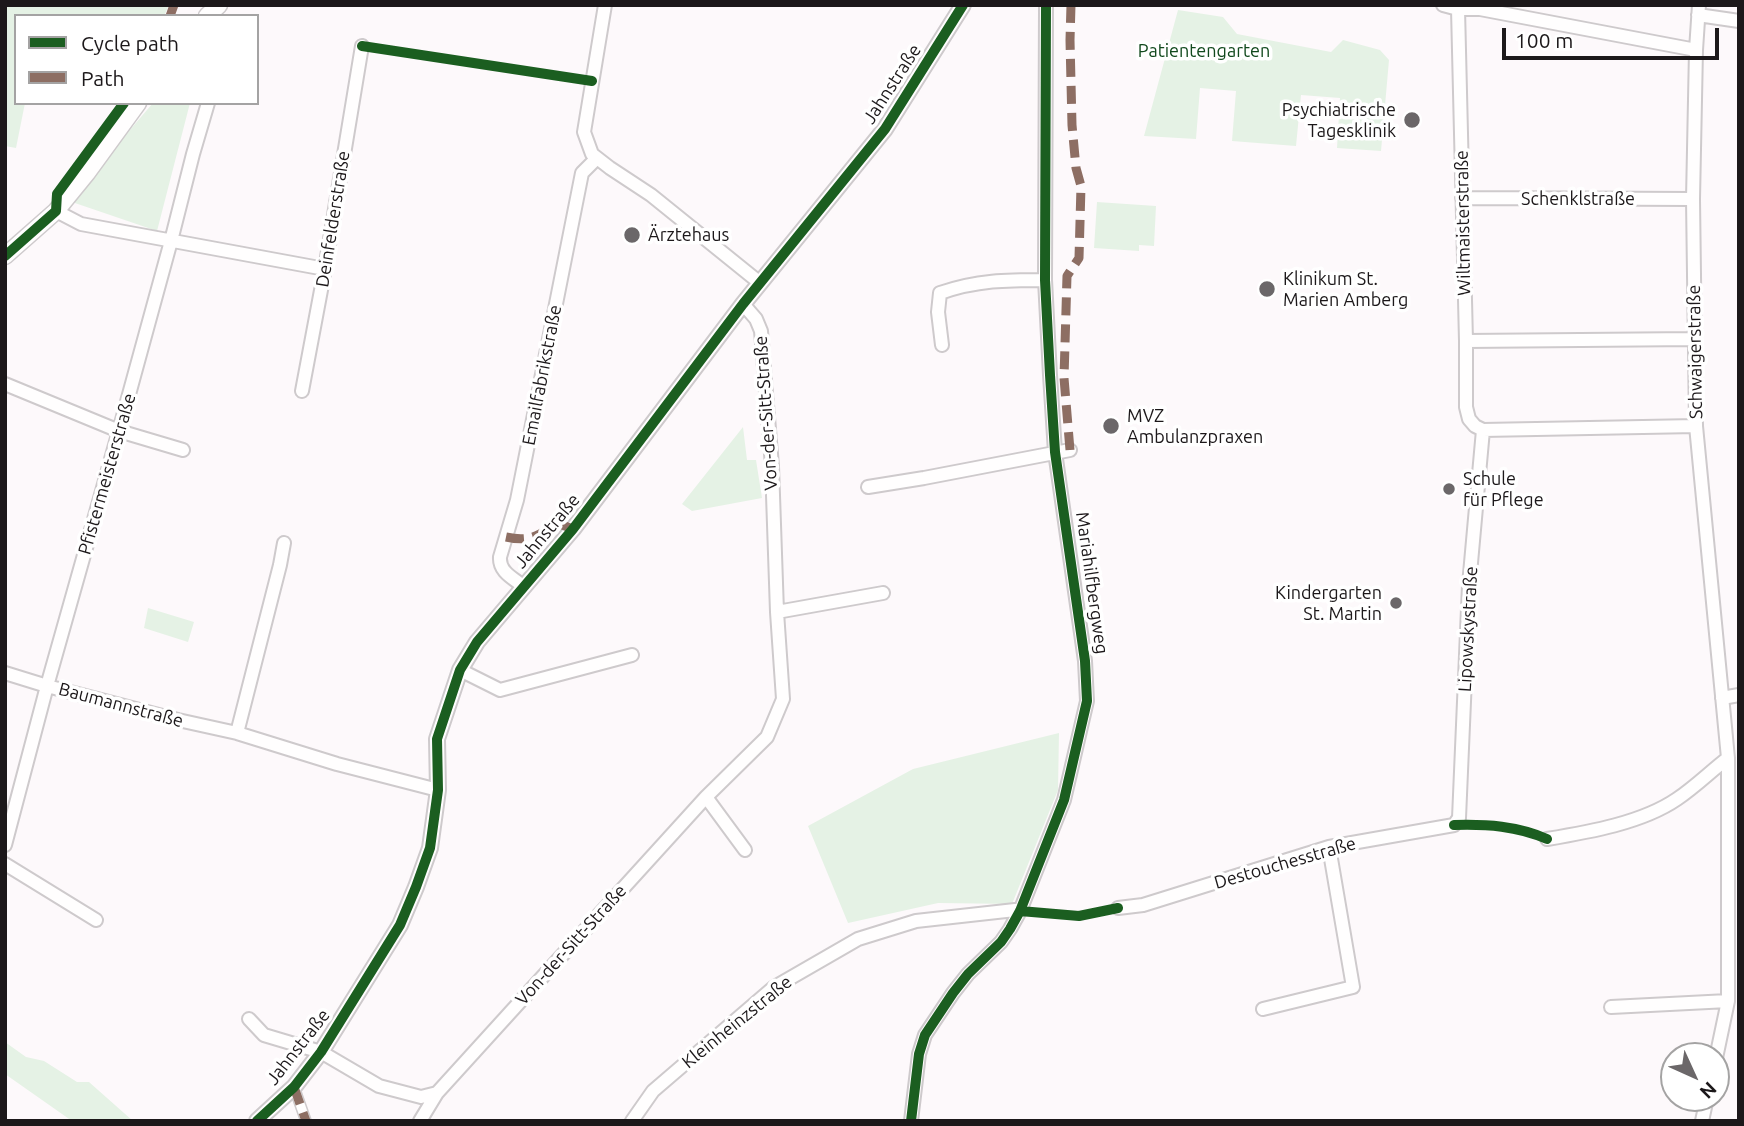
<!DOCTYPE html>
<meta charset="utf-8">
<style>
body{margin:0}
#map{position:relative;width:1744px;height:1126px;overflow:hidden;background:#fdf9fb;font-family:Ubuntu,sans-serif}
canvas{display:block}
.frame{position:absolute;inset:0;border:7px solid #1c181a;pointer-events:none}
.legend{position:absolute;left:14px;top:14px;width:245px;height:91px;box-sizing:border-box;background:#fff;border:2px solid #a4a3a3;margin:0;padding:9px 12px;list-style:none;font-size:21px;color:#1c181a}
.legend li{display:flex;align-items:center;gap:14px;height:35px}
.legend b{width:35px;border:2px solid #a4a3a3}
.north{position:absolute;left:1660px;top:1042px;width:70px;height:70px;box-sizing:border-box;background:#fff;border:2px solid #a4a3a3;border-radius:50%;rotate:135deg;font-size:19px;font-weight:700;line-height:28px;text-align:center;color:#1c181a}
.north::after{content:'';display:block;margin:auto;width:24px;height:32px;background:#6b6769;clip-path:polygon(50% 0,100% 100%,50% 72%,0 100%)}
.scale{position:absolute;left:1502px;top:28px;width:217px;height:32px;box-sizing:border-box;border:4px solid #1c181a;border-top:0;padding-left:9px;font-size:21px;line-height:24px;white-space:nowrap;color:#1c181a;-webkit-text-stroke:5px #fff;paint-order:stroke}
</style>
<div id="map">
<canvas width="1744" height="1126"></canvas>
<div class="frame"></div>
<ul class="legend">
<li><b style="height:9px;background:#1b5e20"></b>Cycle path</li>
<li><b style="height:9px;background:#8d6e63"></b>Path</li>
</ul>
<div class="north">N</div>
<div class="scale">100 m</div>
</div>
<script>
const ctx = document.querySelector('canvas').getContext('2d');
ctx.lineJoin = 'round';
function fill(path, color) {
  ctx.fillStyle = color;
  ctx.fill(path, 'evenodd');
}
function stroke(path, color, width, dash) {
  ctx.strokeStyle = color;
  ctx.lineWidth = width;
  ctx.lineCap = dash ? 'butt' : 'round';
  ctx.setLineDash(dash || []);
  ctx.stroke(path);
}
function write(font, color, halo, rows, align = 'center') {
  ctx.font = font + ' Ubuntu,sans-serif';
  ctx.lineWidth = 7;
  ctx.setLineDash([]);
  ctx.textBaseline = 'middle';
  ctx.strokeStyle = halo;
  ctx.fillStyle = color;
  for (const [text, x, y, turn = 0] of rows) {
    ctx.save();
    ctx.translate(x, y);
    ctx.rotate((+turn || 0) * Math.PI / 180);
    ctx.textAlign = isNaN(turn) ? turn : align;
    if (halo) ctx.strokeText(text, 0, 0);
    ctx.fillText(text, 0, 0);
    ctx.restore();
  }
}
const green = new Path2D(`
 M5 5H169L164 16H16V103H25L16 148 5 146Z
 M1178 10 1223 17 1237 34 1331 52 1343 40 1380 50 1389 60 1381 151 1337 148 1340 98 1301 95 1296 146 1232 141 1236 91 1200 88 1196 139 1144 136Z
 M153 103H190L157 231 69 201Z
 M1097 202 1156 206 1154 246 1139 245V251L1094 248Z
 M743 427 747 460H756L762 498 692 511 682 504Z
 M148 608 194 622 188 642 144 628Z
 M1059 733 1058 790 1012 904 938 903 848 923 808 826 913 769Z
 M5 1042 26 1057 44 1061 77 1082H89L133 1121H72L5 1074Z`);
const pedestrian = new Path2D(`
 M294 1087 306 1121`);
const minor = new Path2D(`
 M605 5 584 132 592 154 610 168 651 195 760 283
 M1443 5 1458 9H1480L1696 50
 M1458 9 1466 341V407L1469 419 1475 426 1483 430 1696 426
 M1698 15 1739 21
 M1462 198 1693 199
 M56 211 81 224 325 269
 M1466 341 1695 339
 M942 345 938 312 940 293C977 280 1007 280 1045 280
 M5 384 119 431 183 450
 M302 391 325 269 362 46
 M868 487 924 478 1070 450
 M523 586C513 578 499 572 500 557L517 500 582 173 597 158
 M777 612 883 593
 M460 670 500 690 632 655
 M5 673 47 686 178 720 237 733 337 764 438 790
 M1722 698 1739 695
 M237 733 280 565 284 543
 M706 797 745 850
 M1547 839C1589 832 1642 823 1677 799 1695 787 1711 771 1728 758L1696 426 1693 199 1696 50 1699 5
 M5 845 47 686 119 431 171 241 193 154 208 103
 M5 864 96 920
 M1118 908 1143 905 1329 847 1454 825 1459 818 1469 585 1483 430
 M1611 1007 1728 1001
 M1263 1009 1353 987 1329 847
 M249 1019 264 1035 321 1052 379 1086 421 1097 437 1093
 M1716 1058 1728 1001V758
 M420 1121 437 1093 706 797 767 737 783 699 777 612 772 466 761 331 756 319 743 304
 M632 1121 653 1091 773 988 858 939 916 921 1015 910 1020 911
 M911 1121 919 1054 925 1035 953 993 968 974 1001 942 1010 929 1020 911 1064 800 1087 701 1085 661 1055 452 1050 375 1045 280 1046 5
 M1702 1121 1707 1098`);
const tertiary = new Path2D(`
 M257 1121 294 1087 321 1052 400 925 416 887 430 848 438 790 437 739 460 670 477 642 573 529 743 304 885 129 963 5`);
const secondary = new Path2D(`
 M207 16 219 5
 M5 256 56 211 87 173 138 103`);
const quiet = new Path2D(`
 M170 16 174 5
 M1070 450 1064 378 1067 276 1079 258 1081 186 1076 168 1072 125 1070 40 1071 5
 M506 537C530 542 538 536 557 523L573 529
 M294 1087 306 1121`);
const cycleway = new Path2D(`
 M362 46 592 81
 M5 256 56 211 57 194 124 103
 M1454 825C1487 824 1517 826 1547 839
 M1020 911 1079 916 1118 908
 M257 1121 294 1087 321 1052 400 925 416 887 430 848 438 790 437 739 460 670 477 642 573 529 743 304 885 129 963 5
 M911 1121 919 1054 925 1035 953 993 968 974 1001 942 1010 929 1020 911 1064 800 1087 701 1085 661 1055 452 1050 375 1045 280 1046 5`);
const markers = [
 [1412,120,9,"#6b6769"],
 [632,235,9,"#6b6769"],
 [1267,289,9,"#6b6769"],
 [1111,426,9,"#6b6769"],
 [1449,489,7,"#6b6769"],
 [1396,603,7,"#6b6769"]
];
const parkNames = [
 ["Patientengarten",1204,51]
];
const streetNames = [
 ["Jahnstraße",892,84,-57],
 ["Schenklstraße",1578,199],
 ["Deinfelderstraße",333,219,-81],
 ["Wiltmaisterstraße",1463,223,-91],
 ["Schwaigerstraße",1695,352,-91],
 ["Emailfabrikstraße",542,375,-79],
 ["Von-der-Sitt-Straße",766,413,-94],
 ["Pfistermeisterstraße",107,474,-74],
 ["Jahnstraße",547,531,-50],
 ["Mariahilfbergweg",1092,583,82],
 ["Lipowskystraße",1468,629,-87],
 ["Baumannstraße",121,705,15],
 ["Destouchesstraße",1285,863,-16],
 ["Von-der-Sitt-Straße",571,945,-48],
 ["Kleinheinzstraße",737,1022,-39],
 ["Jahnstraße",298,1047,-52]
];
const poiNames = [
 ["Psychiatrische",1396,110,"right"],
 ["Tagesklinik",1396,131,"right"],
 ["Ärztehaus",648,235],
 ["Klinikum St.",1283,279],
 ["Marien Amberg",1283,300],
 ["MVZ",1127,416],
 ["Ambulanzpraxen",1127,437],
 ["Schule",1463,479],
 ["für Pflege",1463,500],
 ["Kindergarten",1382,593,"right"],
 ["St. Martin",1382,614,"right"]
];
fill(green, '#e5f2e5');
stroke(pedestrian, '#cecacc', 12);
stroke(minor, '#cecacc', 16);
stroke(tertiary, '#cecacc', 18);
stroke(secondary, '#cecacc', 19);
stroke(pedestrian, '#fffefe', 9);
stroke(minor, '#fffefe', 12);
stroke(tertiary, '#fffefe', 14);
stroke(secondary, '#fffefe', 16);
stroke(quiet, '#8d6e63', 9, [18, 9]);
stroke(cycleway, '#1b5e20', 10);
for (const [x, y, r, color] of markers) {
  const dot = new Path2D();
  dot.arc(x, y, r, 0, 2 * Math.PI);
  ctx.fillStyle = color;
  ctx.fill(dot);
  stroke(dot, '#fff', 2.5);
}
write('18px', '#11491d', '#fff', parkNames);
write('18px', '#1c181a', '#fff', streetNames);
write('18px', '#1c181a', '#fff', poiNames, 'left');
</script>
